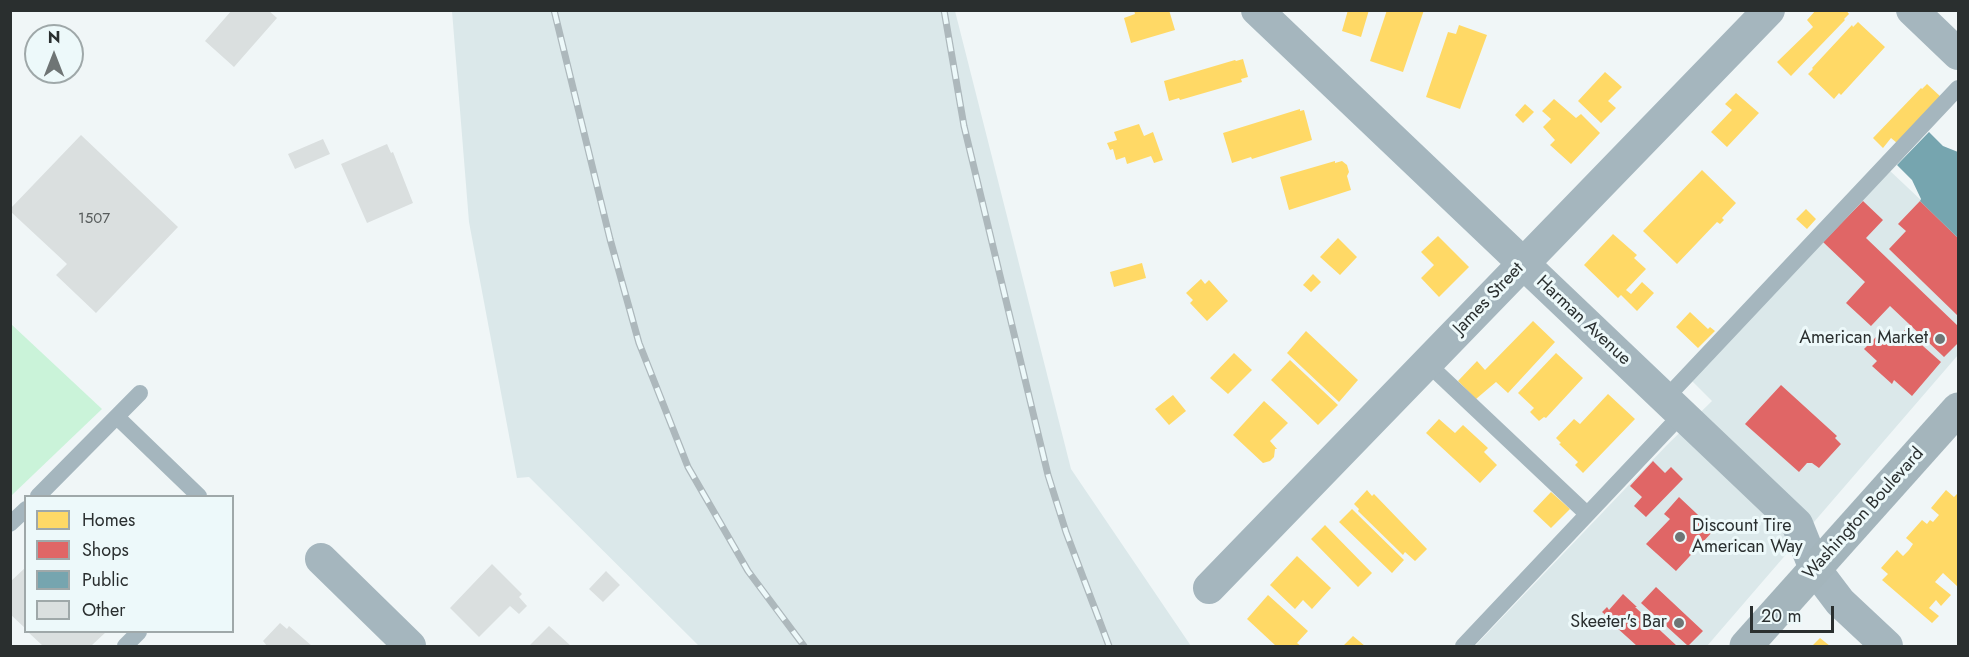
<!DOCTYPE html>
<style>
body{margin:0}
#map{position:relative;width:1969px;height:657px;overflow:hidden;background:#f0f6f7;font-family:Jost,sans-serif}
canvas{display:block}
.frame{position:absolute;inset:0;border:12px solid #2a2f2f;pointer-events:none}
.legend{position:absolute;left:24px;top:495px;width:210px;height:138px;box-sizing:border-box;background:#edf9fa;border:2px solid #9fa8a9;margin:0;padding:8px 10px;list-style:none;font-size:18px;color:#2a2f2f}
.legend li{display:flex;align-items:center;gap:12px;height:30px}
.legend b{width:30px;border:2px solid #9fa8a9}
.north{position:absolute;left:24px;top:24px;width:60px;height:60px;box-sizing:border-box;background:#edf9fa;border:2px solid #9fa8a9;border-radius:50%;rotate:0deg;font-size:16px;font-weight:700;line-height:24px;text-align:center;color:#2a2f2f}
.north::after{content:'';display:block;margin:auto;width:21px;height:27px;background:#6f7575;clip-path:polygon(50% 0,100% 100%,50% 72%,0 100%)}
.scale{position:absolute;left:1750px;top:606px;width:84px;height:27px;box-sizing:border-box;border:3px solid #2a2f2f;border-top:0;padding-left:8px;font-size:18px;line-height:21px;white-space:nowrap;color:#2a2f2f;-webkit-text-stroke:4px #edf9fa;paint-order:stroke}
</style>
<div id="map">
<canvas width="1969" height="657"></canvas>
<div class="frame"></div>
<ul class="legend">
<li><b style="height:16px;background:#ffd966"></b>Homes</li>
<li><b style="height:16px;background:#e06666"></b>Shops</li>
<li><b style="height:16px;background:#76a5af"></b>Public</li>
<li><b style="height:16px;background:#dadfdf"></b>Other</li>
</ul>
<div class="north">N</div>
<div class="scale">20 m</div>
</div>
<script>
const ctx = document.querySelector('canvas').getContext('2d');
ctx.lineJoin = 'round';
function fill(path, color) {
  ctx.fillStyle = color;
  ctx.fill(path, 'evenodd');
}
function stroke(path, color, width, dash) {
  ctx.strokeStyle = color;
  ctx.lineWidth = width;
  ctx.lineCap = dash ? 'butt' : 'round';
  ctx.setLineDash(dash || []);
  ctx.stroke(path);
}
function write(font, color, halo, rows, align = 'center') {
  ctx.font = font + ' Jost,sans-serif';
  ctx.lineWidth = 6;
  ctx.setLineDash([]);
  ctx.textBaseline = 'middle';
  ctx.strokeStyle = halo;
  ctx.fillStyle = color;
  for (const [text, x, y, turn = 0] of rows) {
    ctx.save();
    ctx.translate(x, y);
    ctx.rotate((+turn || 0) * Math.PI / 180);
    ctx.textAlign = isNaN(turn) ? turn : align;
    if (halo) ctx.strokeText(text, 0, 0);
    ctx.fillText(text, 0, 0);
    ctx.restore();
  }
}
const built = new Path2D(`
 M452 11H955L1071 469 1191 646H699L529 477 517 478 469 222Z
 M1888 169 1958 235V355L1707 646H1475L1667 445 1712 401 1692 381Z`);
const green = new Path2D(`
 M11 324 102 409 11 496H10Z`);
const homes = new Path2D(`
 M1134 10H1169L1175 30 1131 43 1124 18 1135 14Z
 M1348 10H1369L1361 37 1342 31Z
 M1387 10H1424L1403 72 1370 61Z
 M1816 10H1846L1849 14 1844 19 1845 20 1791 76 1777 62 1813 27 1807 20Z
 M1858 22 1885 47 1841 95 1839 93 1834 99 1808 74 1813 69 1812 68 1852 25 1853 27Z
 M1459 25 1487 35 1460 109 1426 97 1448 32 1456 34Z
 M1243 59 1248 77 1241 79 1242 82 1180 100 1179 98 1169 101 1164 81 1235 60 1236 61Z
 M1605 72 1622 87 1608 101 1616 108 1601 123 1578 101Z
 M1927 84 1941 97 1897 143 1891 138 1883 148 1873 138 1921 88 1922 89Z
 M1736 93 1759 113 1727 147 1711 132 1732 110 1725 104Z
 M1554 99 1576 118 1581 114 1600 133 1571 164 1550 145 1555 140 1543 127 1551 119 1542 111Z
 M1525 104 1534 112 1523 123 1515 115Z
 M1300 109V111L1304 110 1312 140 1252 159 1251 157 1232 163 1223 133Z
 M1139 124 1144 136 1153 132 1163 160 1154 163 1151 156 1127 164 1125 157 1116 160 1113 149 1110 150 1107 143 1117 140 1114 132Z
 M1335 161V163L1342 161 1347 165 1349 172 1347 176 1351 190 1289 210 1280 177Z
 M1702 170 1736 203 1722 218 1724 220 1720 224 1717 222 1677 264 1643 231Z
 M1806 209 1816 219 1807 229 1796 219Z
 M1613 234 1637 255 1634 258 1646 269 1626 290 1631 294 1642 282 1654 293 1637 311 1621 295 1618 298 1584 265Z
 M1438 236 1469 267 1439 297 1421 278 1434 265 1421 252Z
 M1338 238 1357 257 1340 275 1320 257Z
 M1142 263 1146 278 1114 287 1110 272Z
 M1313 274 1321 282 1311 292 1303 285Z
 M1201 279 1205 284 1209 280 1228 301 1207 321 1190 303 1193 300 1186 293Z
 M1690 312 1708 329 1710 327 1715 331 1698 348 1676 327Z
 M1533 321 1555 342 1508 393 1496 382 1476 399 1458 381 1477 361 1485 370Z
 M1306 331 1358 380 1339 402 1287 353Z
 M1234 353 1252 370 1228 394 1210 378Z
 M1556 353 1583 378 1546 418 1544 417 1539 421 1530 412 1534 408 1518 393Z
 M1290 360 1338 405 1318 425 1271 380Z
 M1608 394 1635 419 1583 473 1575 465 1578 462 1559 444 1561 443 1556 438 1574 419 1580 424Z
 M1173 395 1186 411 1169 425 1155 409Z
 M1264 401 1288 423 1270 441 1277 449H1275L1274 457 1270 461 1263 463 1233 435Z
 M1439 419 1455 433 1463 425 1488 448 1484 452 1497 465 1480 483 1426 433Z
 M1367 490 1372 496 1374 494 1427 549 1415 561 1405 552 1403 555 1358 511 1359 509 1354 504Z
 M1946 490 1954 497 1958 493V587L1943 573 1935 582 1951 595 1941 606 1936 600 1929 608 1939 616 1932 623 1882 580 1888 574 1881 568 1897 550 1903 556 1909 550 1913 544 1906 538 1922 520 1927 524 1930 520 1933 522 1939 515 1931 508Z
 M1551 492 1570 509 1551 528 1533 511Z
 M1352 509 1404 560 1392 573 1339 522Z
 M1325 525 1372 573 1358 587 1311 539Z
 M1297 556 1331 588 1312 609 1303 600 1295 609 1270 585Z
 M1268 595 1308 631 1297 643 1301 646H1276L1247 619Z
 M1353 636 1365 646H1343Z
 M1820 638 1830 646H1812Z`);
const shops = new Path2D(`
 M1863 201 1883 220 1866 238 1958 326V343L1944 357 1890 306 1871 326 1846 303 1865 282 1823 242Z
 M1920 201 1958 238 1957 315 1889 249 1906 231 1898 224Z
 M1883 330 1895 341 1905 330 1941 362 1912 396 1894 380 1892 384 1872 366 1877 361 1864 349Z
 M1781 385 1837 436 1835 438 1841 444 1819 468 1812 463H1807L1799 472 1745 424Z
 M1653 461 1665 473 1671 467 1683 479 1646 517 1634 506 1642 497 1630 486Z
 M1679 497 1714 530 1676 571 1646 544 1670 519 1664 514Z
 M1656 587 1703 631 1688 646 1641 603Z
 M1623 594 1637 607H1635L1677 646H1637L1616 627 1617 625 1602 612 1607 607 1609 610Z`);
const public = new Path2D(`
 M1929 132 1943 146 1958 152V238L1920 201 1921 199 1912 180 1897 165Z`);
const building = new Path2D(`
 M232 10H268L277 18 234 67 205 41Z
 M81 135 178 227 96 313 56 275 67 264 10 211V209Z
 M323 139 330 154 295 169 288 154Z
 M387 144 391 153 393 152 413 203 367 223 341 164Z
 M492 564 522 594 519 597 527 606 519 614 510 606 479 637 450 608Z
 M26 567V629L10 614V582Z
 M606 571 620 585 603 602 589 589Z
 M280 623 287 629 289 626 312 646H267L263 641Z
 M549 626 571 646H529Z
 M28 632H106L91 646H43Z`);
const lane = new Path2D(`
 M1427 363 1587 514
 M1665 399 1958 88
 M117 417 199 496
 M38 496 140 393
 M10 524 26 509
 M125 646 139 632
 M1463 646 1682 414`);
const street = new Path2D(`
 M1257 10 1797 524 1815 569 1840 602 1887 646
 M1912 10 1958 54
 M321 559 410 646
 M1209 588 1769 10`);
const secondary = new Path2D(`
 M1746 646 1958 409`);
const rail = new Path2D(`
 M554 10 610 239 639 343 688 467 748 571 804 646
 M944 10 964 126 1048 475 1066 532 1109 646`);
const markers = [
 [1940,339,6,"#6f7575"],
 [1680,537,6,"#6f7575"],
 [1679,623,6,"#6f7575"]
];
const numberNames = [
 ["1507",94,219]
];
const streetNames = [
 ["James Street",1489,299,-46],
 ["Harman Avenue",1583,321,43],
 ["Washington Boulevard",1864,514,-48]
];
const poiNames = [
 ["American Market",1928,339],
 ["Discount Tire",1692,527,"left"],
 ["American Way",1692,548,"left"],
 ["Skeeter's Bar",1667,623]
];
fill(built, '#dbe8ea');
fill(green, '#caf3d9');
fill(homes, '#ffd966');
fill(shops, '#e06666');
fill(public, '#76a5af');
fill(building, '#dadfdf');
stroke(lane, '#a5b6be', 16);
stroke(street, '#a5b6be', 32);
stroke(secondary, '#a4b5bc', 33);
stroke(rail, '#adb8bc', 7);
stroke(rail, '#edf9fa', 4.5, [14]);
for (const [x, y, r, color] of markers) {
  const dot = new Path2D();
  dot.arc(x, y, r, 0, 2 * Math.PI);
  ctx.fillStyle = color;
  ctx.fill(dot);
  stroke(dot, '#edf9fa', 2);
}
write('15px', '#575c5c', null, numberNames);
write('18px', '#2a2f2f', '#edf9fa', streetNames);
write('18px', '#2a2f2f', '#edf9fa', poiNames, 'right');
</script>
